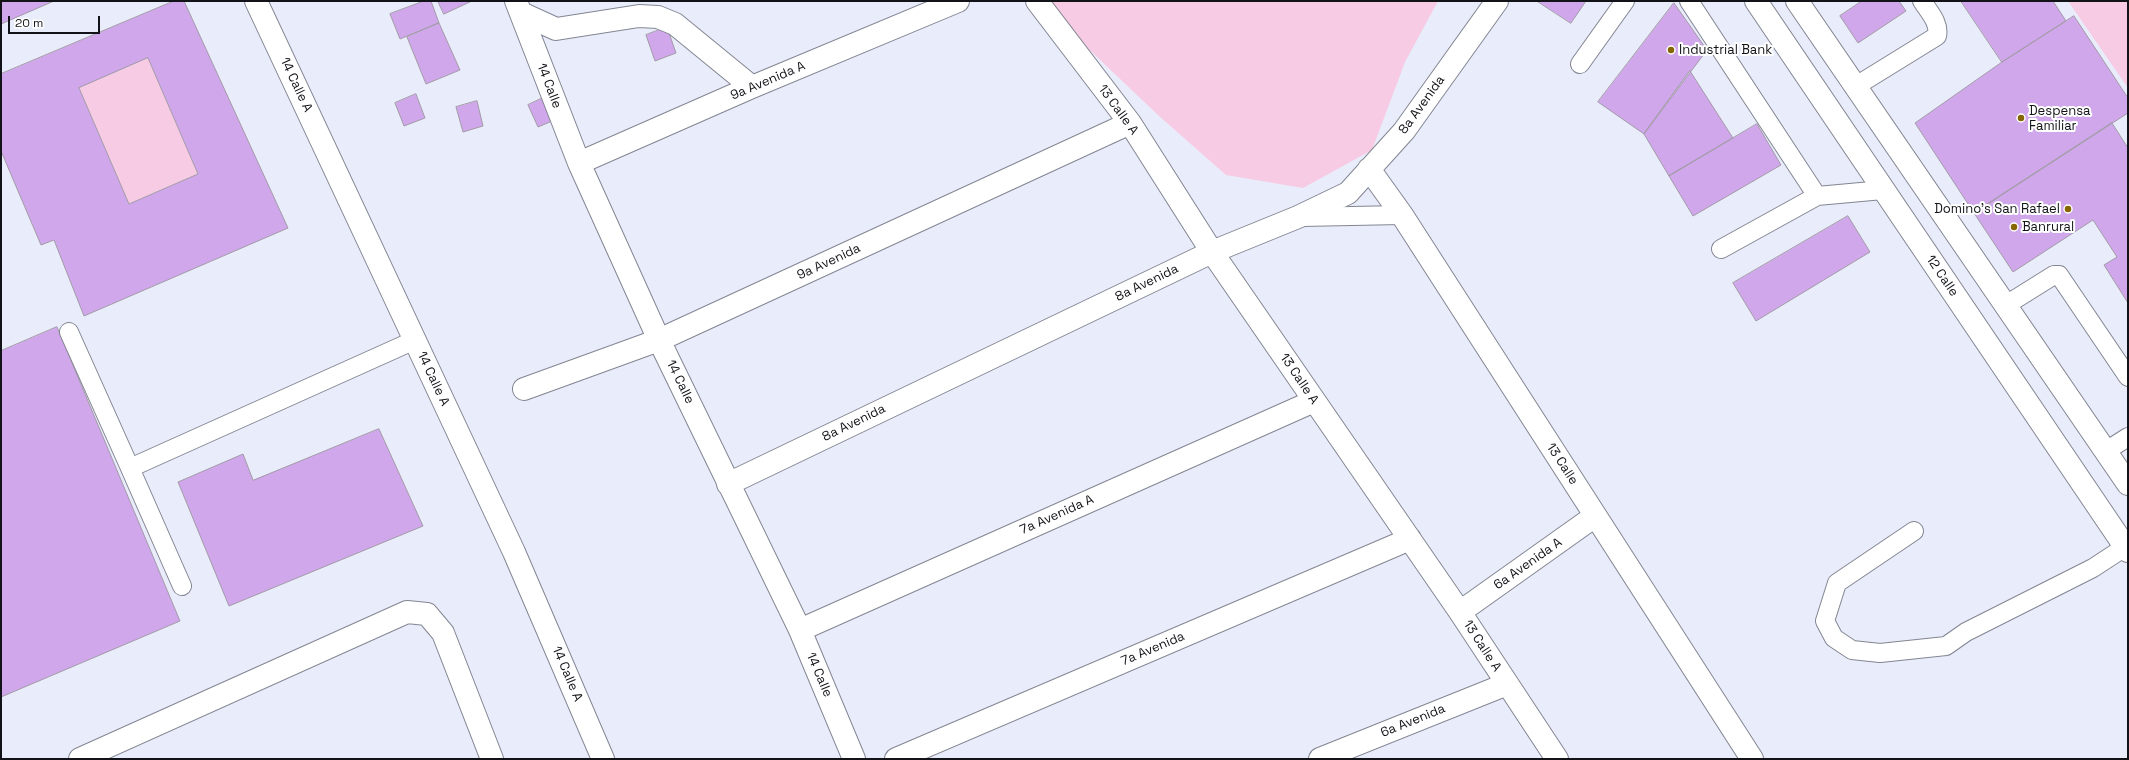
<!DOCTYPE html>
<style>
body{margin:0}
#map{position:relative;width:2129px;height:760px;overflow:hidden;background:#e9ecfa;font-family:"Space Grotesk",sans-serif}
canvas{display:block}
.frame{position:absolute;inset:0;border:2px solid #121318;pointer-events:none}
.scale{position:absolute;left:8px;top:16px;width:92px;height:18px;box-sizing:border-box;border:2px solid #121318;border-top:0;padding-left:5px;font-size:12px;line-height:14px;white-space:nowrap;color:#121318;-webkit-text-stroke:3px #fff;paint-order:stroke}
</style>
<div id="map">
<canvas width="2129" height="760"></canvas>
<div class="frame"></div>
<div class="scale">20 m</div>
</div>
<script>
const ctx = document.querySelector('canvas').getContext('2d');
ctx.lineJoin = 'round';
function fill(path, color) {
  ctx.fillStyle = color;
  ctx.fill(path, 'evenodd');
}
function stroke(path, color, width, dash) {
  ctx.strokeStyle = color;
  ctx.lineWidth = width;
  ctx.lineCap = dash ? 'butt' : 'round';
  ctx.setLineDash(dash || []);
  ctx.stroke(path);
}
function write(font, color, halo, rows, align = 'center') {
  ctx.font = font + ' "Space Grotesk",sans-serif';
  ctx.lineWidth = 4;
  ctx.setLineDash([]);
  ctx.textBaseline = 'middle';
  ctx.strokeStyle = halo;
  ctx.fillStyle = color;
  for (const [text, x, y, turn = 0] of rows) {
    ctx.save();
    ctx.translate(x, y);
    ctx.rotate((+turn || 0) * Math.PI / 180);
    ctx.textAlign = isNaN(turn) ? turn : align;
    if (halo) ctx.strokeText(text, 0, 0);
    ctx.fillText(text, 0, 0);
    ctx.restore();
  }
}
const green = new Path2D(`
 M1038 1H1438L1405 62 1372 150 1303 188 1226 175 1159 116Z
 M2068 1H2128V88Z
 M148 58 198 174 129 204 79 88Z`);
const building = new Path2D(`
 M1 1H54L1 24Z
 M174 1H184L288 228 84 316 54 240 41 245 1 151V74ZM148 58 198 174 129 204 79 88Z
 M424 1H431L439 23 400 39 390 14Z
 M438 1H472L444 14Z
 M1537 1H1586L1571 23Z
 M1862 1H1899L1906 11 1858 43 1840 16Z
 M1961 1H2053L2066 21 2002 62Z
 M1674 3 1707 50 1644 134 1598 102Z
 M2074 16 2128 98V113L1974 213 1915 123 2002 62Z
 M439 23 460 70 426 84 407 37Z
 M667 27 676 53 655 61 646 35Z
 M1690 71 1733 138 1669 176 1644 134Z
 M416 94 425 118 404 126 395 103Z
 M547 96 557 119 538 127 528 105Z
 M477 101 483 126 463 132 456 107Z
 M2112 123 2128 148V303L2104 265 2117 257 2093 220 2013 272 1974 213Z
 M1757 124 1781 165 1693 216 1669 176Z
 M1848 216 1870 252 1756 321 1733 283Z
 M57 327 180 621 1 697V351Z
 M379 429 423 526 229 606 178 482 243 454 253 480Z`);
const lane = new Path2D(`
 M1689 1 1817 196
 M1580 64 1625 1
 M1856 86 1937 36C1940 23 1929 12 1922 1
 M1301 217 1402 215
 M1721 249 1817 196 1883 190
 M2006 305 2054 275H2059L2128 377
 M69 332 130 468 415 340
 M2106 451 2128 437
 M130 468 182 586
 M1914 531 1837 583 1825 621 1834 638 1852 650 1880 653 1946 646 1966 632 2093 568 2125 547`);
const street = new Path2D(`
 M256 1 514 552 603 759
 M516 1 579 163 659 340 800 630 854 759
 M1037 1 1130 123 1212 252 1460 612 1557 759
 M521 13 556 29 639 16 658 17 675 24 752 87
 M579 163 752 87 958 1
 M1369 169 1402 215 1752 759
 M524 389 659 340 1130 123
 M728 484 1212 252 1298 217 1348 193 1404 131 1497 1
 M1460 612 1595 516
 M800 630 1314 401
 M80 759 407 612 427 614 443 633 492 759
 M896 759 1410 539
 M1320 759 1507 684`);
const secondary = new Path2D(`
 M1756 1 2128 551
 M1797 1 2128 484`);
const markers = [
 [1671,50,4,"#866600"],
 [2021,118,4,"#866600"],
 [2068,209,4,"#866600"],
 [2014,227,4,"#866600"]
];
const poiNames = [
 ["Industrial Bank",1679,50],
 ["Despensa",2029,111],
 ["Familiar",2029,126],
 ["Domino's San Rafael",2060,209,"right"],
 ["Banrural",2022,227]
];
const streetNames = [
 ["9a Avenida A",768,81,-23],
 ["14 Calle A",296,85,65],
 ["14 Calle",549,86,69],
 ["8a Avenida",1422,105,-54],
 ["13 Calle A",1118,110,54],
 ["9a Avenida",829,262,-25],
 ["12 Calle",1942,276,56],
 ["8a Avenida",1147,283,-26],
 ["14 Calle A",433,379,65],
 ["13 Calle A",1299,379,56],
 ["14 Calle",680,382,64],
 ["8a Avenida",854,423,-26],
 ["13 Calle",1562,464,57],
 ["7a Avenida A",1057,515,-24],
 ["6a Avenida A",1528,564,-35],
 ["13 Calle A",1482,646,57],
 ["7a Avenida",1153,649,-23],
 ["14 Calle A",567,674,67],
 ["14 Calle",819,675,67],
 ["6a Avenida",1413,721,-22]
];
fill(green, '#f7cbe3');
fill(building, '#cfa7ea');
stroke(building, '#a29ba7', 1);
stroke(lane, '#838692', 20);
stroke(street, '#838692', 24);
stroke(secondary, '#838692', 24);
stroke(lane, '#fff', 18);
stroke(street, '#fff', 22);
stroke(secondary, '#fff', 22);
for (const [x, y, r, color] of markers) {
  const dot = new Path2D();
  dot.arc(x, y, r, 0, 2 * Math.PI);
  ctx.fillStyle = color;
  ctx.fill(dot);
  stroke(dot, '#fff', 1.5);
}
write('13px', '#121318', '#fff', poiNames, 'left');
write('13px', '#121318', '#fff', streetNames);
</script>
